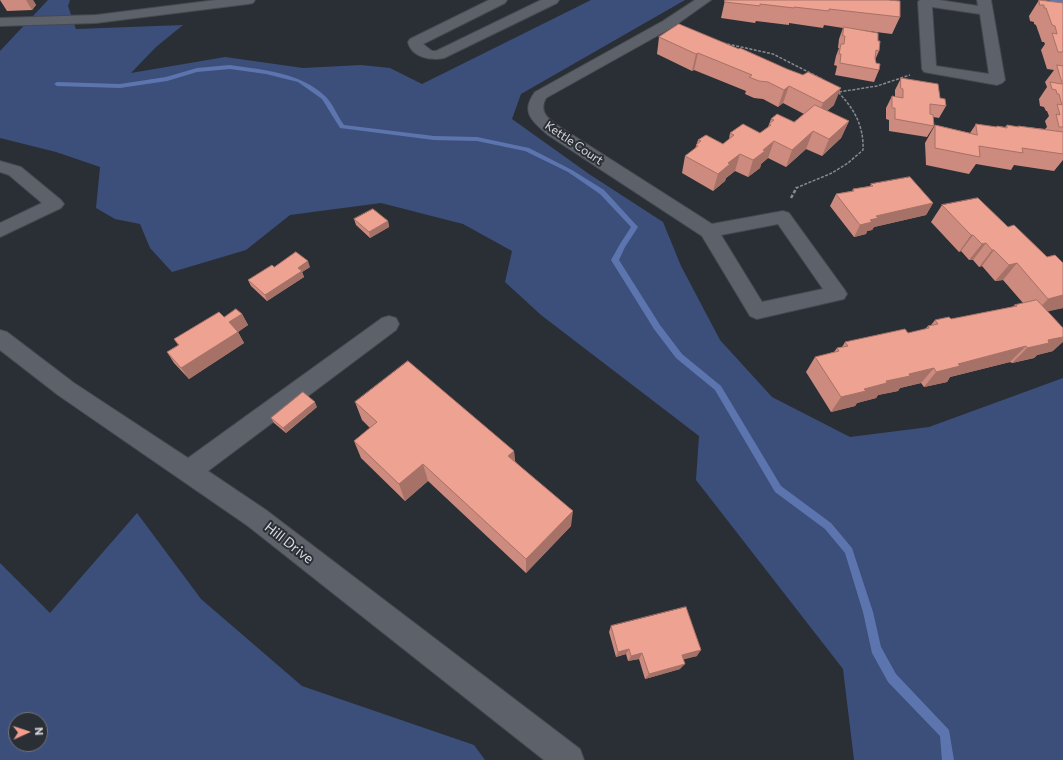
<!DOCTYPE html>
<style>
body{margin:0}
#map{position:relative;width:1063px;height:760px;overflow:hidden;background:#2a2e35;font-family:Commissioner,sans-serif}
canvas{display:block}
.north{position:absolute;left:8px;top:712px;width:40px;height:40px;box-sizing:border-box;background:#2a2e35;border:1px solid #707379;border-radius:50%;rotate:87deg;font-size:11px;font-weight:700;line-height:16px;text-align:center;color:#d9dbe0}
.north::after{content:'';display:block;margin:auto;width:14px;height:18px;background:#f49d8b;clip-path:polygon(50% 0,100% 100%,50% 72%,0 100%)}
</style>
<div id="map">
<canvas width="1063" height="760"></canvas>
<div class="north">N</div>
</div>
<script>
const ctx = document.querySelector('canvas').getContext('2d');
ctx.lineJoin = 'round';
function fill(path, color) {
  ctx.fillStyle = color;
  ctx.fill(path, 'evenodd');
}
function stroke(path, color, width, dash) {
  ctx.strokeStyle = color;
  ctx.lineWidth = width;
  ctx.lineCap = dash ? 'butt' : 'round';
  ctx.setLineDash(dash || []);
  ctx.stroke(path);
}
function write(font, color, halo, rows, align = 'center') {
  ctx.font = font + ' Commissioner,sans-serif';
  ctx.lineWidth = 4;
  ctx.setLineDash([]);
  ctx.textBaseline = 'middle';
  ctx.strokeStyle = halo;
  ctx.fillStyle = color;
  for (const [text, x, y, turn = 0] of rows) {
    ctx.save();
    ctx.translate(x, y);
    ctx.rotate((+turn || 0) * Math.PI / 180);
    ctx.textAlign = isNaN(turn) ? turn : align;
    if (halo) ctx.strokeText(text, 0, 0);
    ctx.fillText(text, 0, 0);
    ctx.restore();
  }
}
const green = new Path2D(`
 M48 0H70L68 6 76 29 183 25 156 47 131 73 225 57 303 68 361 65 390 68 422 84 591 0H685L521 94 512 119 589 174 663 222 681 266 720 340 772 397 850 437 929 427 1063 378V760H854L843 669 696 480 699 436 541 315 505 282 512 251 463 224 381 203 290 215 246 250 172 272 150 248 140 224 115 219 96 208 100 167 56 152 0 138V51Z
 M137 513 201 599 302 686 474 745 485 760H0V563L50 613ZM16 720H40V744H16Z`);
const stream = new Path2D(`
 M230 65C262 70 301 72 326 97 333 104 338 117 344 125L434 136 477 137 529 148 572 170 604 190 638 227 625 247 619 260 660 325 682 354 721 386 781 486 831 523 852 548 873 612 881 647 896 674 949 730 954 760H942L940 736 888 682 872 653 863 612 845 553 825 529 775 492 715 390 676 358 654 329 611 260 620 244 631 227 600 194 568 172 525 151 477 141 434 140 340 128 322 99 298 82 266 74 230 69 197 72 167 81 120 88 57 86 54 84 57 82 120 84 166 77 197 68Z`);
const pathFar1 = new Path2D(`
 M723 43 773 54 824 80
 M839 92 877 86 910 75
 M796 188 832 173 848 163 863 150C864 126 854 108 837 91`);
const path = new Path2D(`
 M791 198 797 187`);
const minor = new Path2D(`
 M216 0H255L253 3 248 4 96 23 0 26V18L96 15Z
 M489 0H507L505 3 423 44 432 51H436L541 0H559L557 3 444 58C431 61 411 57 408 42L410 39Z
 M695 0H711L673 27 546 98C538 112 549 120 560 127L712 224 783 211 789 213 844 289 847 294 844 299 757 319 750 316 702 236 548 135C532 121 520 112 535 92L663 21ZM778 224 823 289 762 302 721 235Z
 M920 0H939L978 6 977 0H991L1005 80 1002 83 997 85 924 72 922 69 918 2ZM932 7 980 14 989 74 936 66Z
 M0 161 21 167 61 200 64 204 61 208 0 237V223L42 203 9 175 0 172Z
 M389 316 396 318 399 324 396 330 208 471 266 510 580 749 584 760H544L248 526 58 395 0 350V330L7 332 74 383 188 458 382 318Z`);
const major = new Path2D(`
 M1049 0H1063V5L1051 3Z`);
const wall = new Path2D(`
 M0 0H33L36 5 32 10 7 11Z
 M725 0H888L900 17 892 34 860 30 878 41 879 51 875 60 876 63 879 70 874 82 835 75 837 66 834 65 836 56 839 48H838L839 39 843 28 824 25 823 28 789 23V25L756 21 755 23 721 18Z
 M1039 0H1043L1063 3V160L1054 171 1014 165 1011 170 976 164 969 174 926 165 925 143 935 125 970 133 976 124 997 127V126L1005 127 1007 125 1017 127 1018 126 1045 129 1047 127 1045 121 1049 116 1047 111H1046L1044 107 1040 106 1039 99 1047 87 1045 82 1054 70 1047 69 1041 50 1045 44 1044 42H1042L1036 25 1034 24V22L1030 21 1029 16Z
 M679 24 834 105 827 111 849 121 841 138 822 156 806 149 786 167 768 158 761 164 760 168 748 177 735 171 726 178 725 181 713 191 682 173 685 156 695 149 698 140 723 144 729 139 730 133H760L768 127 771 119 794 122 804 114 783 103 778 107 763 99 754 98 745 94 746 91 694 70 692 71 657 54 659 37Z
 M901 78 940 98 946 106 939 118 933 117 934 126 927 137 889 131V120L886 119V108L892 96 895 97V90Z
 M871 184 933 203 926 215 874 227 872 230 867 231 866 234 854 237 830 206 836 194 852 191 853 189 870 186Z
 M942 205 1008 227 1047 257 1063 263V308L1047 311 1053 351 1037 355 1034 358 1012 363 1010 362 950 377 947 382 924 387 921 383 900 388 898 391 878 395 876 398 857 403 855 406 831 412 806 372 815 357 834 352 837 348 842 347 845 342 908 333 925 329 928 326 931 325 935 320 951 319 1012 307 1015 305 1023 303 1003 280 995 281 982 266 979 267 973 260H969L961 251 959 252 931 222Z
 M354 219 388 221 389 227 370 238 356 225Z
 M274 267H310L302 272 304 277 267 301 251 286 248 280Z
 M242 314 248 325 238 332 244 343 189 379 174 363 167 352 178 345 174 339 224 317Z
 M355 402 514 451 515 461 571 526 526 573 428 481 405 501 361 458 354 441 370 428 362 420Z
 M317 407 286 433 274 423 271 418Z
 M611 626 697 656 683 659 680 669 645 679 639 659 628 661 626 654 616 657 609 632Z`);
const shadedWall = new Path2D(`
 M26 0H33L36 5 32 10Z
 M698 53 694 70 692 71 696 54Z
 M789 86 783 103 778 107 784 90Z
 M841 88 834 105 816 120 823 103Z
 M849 121 841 138 822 156 829 139Z
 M813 131 806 149 786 167 792 150Z
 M774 141 768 158 761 164 760 168 748 177 753 160 763 150Z
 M740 154 735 171 726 178 725 181 713 191 718 174 728 163Z
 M933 203 926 215 874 227 872 230 867 231 866 234 854 237 860 225 876 216Z
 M388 221 389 227 370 238 369 232Z
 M971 235H973L961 251 959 252Z
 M986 243 973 260H969L982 244Z
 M992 250H994L982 266 979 267Z
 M308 261 310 267 302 272 304 277 267 301 265 295 298 268Z
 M1017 263 1003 280 995 281 1009 265Z
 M1063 295V308L1033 315 1048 299Z
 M242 314 248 325 235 334 229 322Z
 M238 332 244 343 189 379 181 368Z
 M1063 337V342L1053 351 1037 355 1034 358 1012 363 1027 348 1048 340Z
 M1026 346 1010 362 950 377 947 382 924 387 936 372 958 364Z
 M934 368 921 383 900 388 898 391 878 395 876 398 857 403 855 406 831 412 841 397 909 374Z
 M315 402 317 407 286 433 283 428Z
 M514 451 515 468 508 456Z
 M423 464 428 481 405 501 399 484Z
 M573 511 571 526 526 573V559Z
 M629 649 626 654 616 657 618 652Z
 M701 650 697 656 678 661 682 655Z
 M642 653 639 659 628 661 631 656Z
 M685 664 680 669 645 679 649 674Z`);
const building = new Path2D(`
 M725 0H888L900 1V17L829 9V11L794 7V8L760 4V6L725 2Z
 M1039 0 1063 3V52H1058L1052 33 1057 34 1055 26 1052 25 1046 8H1044V5H1040Z
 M679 24 739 49 740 48 787 69 803 75 808 72 841 88 823 103 789 86 784 90 768 82 759 81 749 77 752 75 698 53 696 54 659 37Z
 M844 27 878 33V41H880L879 51 876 50 875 58 876 63 880 64 879 70 840 63 841 54H839L841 44H844L845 36H843Z
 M1057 65 1063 66V127H1059L1056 114 1060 115 1057 104 1062 105 1059 94H1057L1056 90 1052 89 1050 82 1062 84Z
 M901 78 938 84 940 98 945 99 946 106 930 104V114L933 115 934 126 895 119V108H892V96L903 98V89L901 88Z
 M815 105 849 121 829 139 813 131 792 150 774 141 763 150 765 151 753 160 740 154 728 163 730 164 718 174 685 156 698 146 696 145 701 141 698 140 706 135 723 144 734 135 730 133 743 124 760 133 771 125 769 124 774 120 771 119 777 114 794 122Z
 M976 124 997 127V126L1007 128V125L1019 127 1018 126 1063 132V154L1022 148 1023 153 979 146 980 157 935 148V125L977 135Z
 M910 177 933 203 876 216 878 218 870 220 872 222 860 225 836 194 854 191 853 189 873 186 871 184Z
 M978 198 1008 227 1014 225 1047 257 1055 255 1063 263V295L1048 299 1017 263 1009 265 994 250H992L986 243 982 244 973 235H971L942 205Z
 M373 209 388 221 369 232 354 219Z
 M296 252 308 261 298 268 302 271 265 295 248 280 272 265 274 267Z
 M1037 300 1063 328V337L1048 340 1049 343 1027 348 1026 346 958 364 960 366 936 372 934 368 909 374 910 376 886 381 887 383 864 389 866 391 841 397 815 357 839 351 837 348 848 346 845 342 905 329 908 333 929 328 928 326 938 324 935 320 949 317 951 319 1017 306 1015 305Z
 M236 309 242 314 229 322 238 332 181 368 167 352 179 345 174 339 219 312 224 317Z
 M408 361 514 451 508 456 573 511 526 559 423 464 399 484 354 441 377 422 355 402Z
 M303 392 315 402 283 428 271 418Z
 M686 607 701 650 682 655 685 664 649 674 642 653 631 656 629 649 618 652 611 626Z`);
const farStreetnames = [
 ["Kettle Court",574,143,34]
];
const streetNames = [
 ["Hill Drive",289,543,38]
];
fill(green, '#3c4f7b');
fill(stream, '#5c75ae');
stroke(minor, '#464950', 2);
stroke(major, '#464950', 2);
stroke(pathFar1, '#888b91', 1.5, [3, 1.5]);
stroke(path, '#888b91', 2.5, [3.5, 2]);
fill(minor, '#5d616a');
fill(major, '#6478a5');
fill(wall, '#cc8b7e');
fill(shadedWall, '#a67166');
fill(building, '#eda292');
stroke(building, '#a67166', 1);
write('12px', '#d9dbe0', '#2a2e35', farStreetnames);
write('14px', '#d9dbe0', '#2a2e35', streetNames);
</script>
